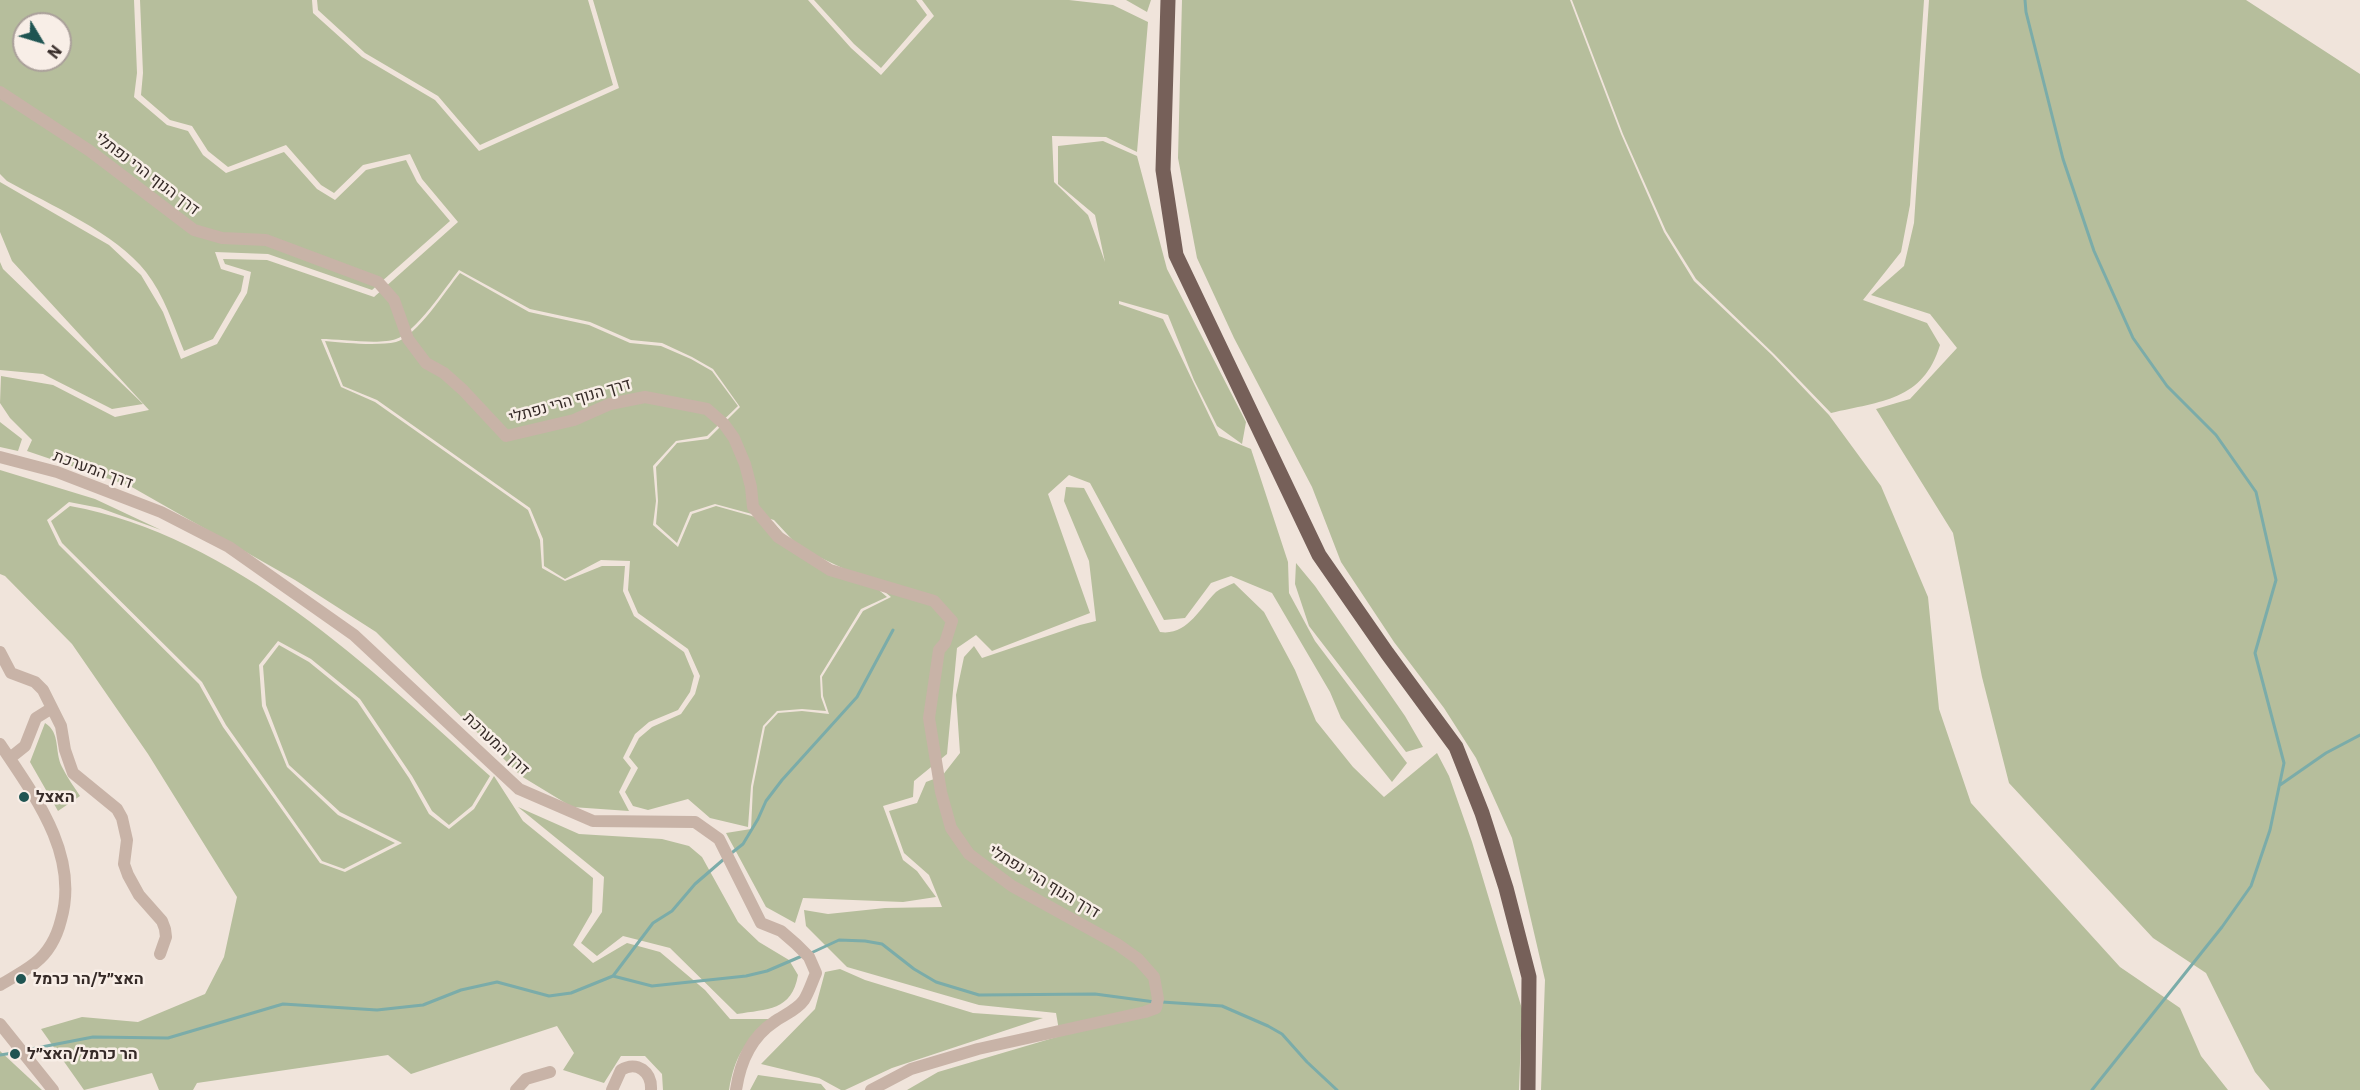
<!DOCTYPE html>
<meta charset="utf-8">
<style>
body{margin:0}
#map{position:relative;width:2360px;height:1090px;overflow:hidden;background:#f0e4db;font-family:"IBM Plex Sans",sans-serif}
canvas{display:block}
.north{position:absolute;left:12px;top:12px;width:60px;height:60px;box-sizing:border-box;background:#f8eee7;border:2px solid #aaa09a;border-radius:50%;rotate:128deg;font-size:16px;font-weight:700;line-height:24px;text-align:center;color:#352a27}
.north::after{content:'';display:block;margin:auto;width:21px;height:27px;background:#1f5452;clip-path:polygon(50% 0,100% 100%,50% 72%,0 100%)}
</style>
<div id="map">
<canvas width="2360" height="1090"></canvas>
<div class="north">N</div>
</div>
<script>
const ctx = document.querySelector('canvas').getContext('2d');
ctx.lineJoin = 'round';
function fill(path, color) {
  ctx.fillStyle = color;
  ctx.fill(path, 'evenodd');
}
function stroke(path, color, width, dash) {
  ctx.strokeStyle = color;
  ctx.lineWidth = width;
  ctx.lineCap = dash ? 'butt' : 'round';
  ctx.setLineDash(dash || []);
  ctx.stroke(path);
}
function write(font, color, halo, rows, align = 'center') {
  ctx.font = font + ' "IBM Plex Sans",Heebo,sans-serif';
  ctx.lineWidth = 5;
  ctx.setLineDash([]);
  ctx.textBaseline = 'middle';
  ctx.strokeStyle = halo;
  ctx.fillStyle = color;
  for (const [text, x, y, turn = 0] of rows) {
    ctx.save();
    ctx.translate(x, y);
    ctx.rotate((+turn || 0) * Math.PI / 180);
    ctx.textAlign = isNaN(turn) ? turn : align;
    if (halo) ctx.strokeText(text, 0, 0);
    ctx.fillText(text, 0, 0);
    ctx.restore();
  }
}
const green = new Path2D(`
 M0 0H134L137 73 134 97 167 125 188 131 203 155 226 173 284 152 317 189 335 200 366 170 406 160 417 182 450 221 372 290 268 254 215 252 221 269 244 276 241 291 213 339 184 351C173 324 164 295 146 272 116 233 50 205 7 181L0 174ZM24 24H60V60H24Z
 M140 0H312L313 13 362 57 435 100 479 151 619 88 593 0H808L851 48 881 75 934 16 922 0H1069L1113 5 1148 22 1137 152 1106 137 1052 136 1054 182 1088 215 1105 262 1095 215 1058 184V146L1103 141 1137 156 1167 269 1246 422 1242 444 1217 426 1194 380 1168 315 1119 301V304L1163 319 1219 436 1251 449 1288 562 1289 593 1315 641 1407 763 1392 782 1341 718 1330 692 1272 593 1231 576 1211 583 1185 618 1164 620 1090 483 1069 475 1048 494 1090 613 992 651 976 635 957 648 947 754 914 781 913 797 883 806 903 860 917 871 936 897 903 902 803 898 795 923 766 907 726 833 751 829 753 787 765 727 778 713 802 711 829 714 823 696 822 677 863 611 891 597 874 583 800 548 774 520 715 504 690 512 677 543 656 524 658 501 656 467 677 443 708 439 740 407 713 369 692 357 662 343 631 340 590 322 530 309 459 270C446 287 415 333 396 339 380 345 340 339 321 339L341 387 375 402 528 510 540 540 542 568 565 581 602 566H625L623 591 634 616 684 652 694 676 690 692 678 710 649 722 635 734 623 758 631 768 619 792 629 811 572 807 521 776 376 632 295 580 130 486 27 451 32 440 10 418 0 403 1 376 53 385 115 417 149 410 12 261 0 232V182L109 245 141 275 163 312 181 359 217 344 247 293 251 272 225 264 223 259 267 260 374 297 458 222 422 179 410 154 363 165 334 193 321 185 286 145 228 167 208 151 192 126 170 120 141 95 143 73Z
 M317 0H588L613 85 480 145 438 96 365 53 318 10Z
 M814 0H916L927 15 881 68 854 44Z
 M1126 0H1151L1147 12Z
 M1182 0H1570L1621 134 1664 232 1694 281 1772 355 1829 415 1881 486 1928 597 1939 709 1971 803 2120 967 2180 1008 2201 1056 2228 1090H1541L1545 980 1512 838 1476 758 1444 708 1394 642 1341 562 1312 487 1234 338 1197 258 1178 158Z
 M1572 0H1924L1910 205 1901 252 1863 300 1927 323 1940 345C1923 401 1881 401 1831 413L1774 354 1696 279 1666 231 1623 134Z
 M1929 0H2246L2360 74V1090H2270L2255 1072 2206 973 2153 938 2009 783 1982 677 1953 533 1876 409 1910 399 1957 348 1930 314 1871 295 1904 266 1914 223Z
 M0 262 3 269 143 404 112 409 43 374 0 370Z
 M460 273 529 312 589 325 630 343 661 346 691 359 712 371 738 406 707 436 676 441 653 466 656 501 653 525 678 547 692 514 716 506 773 522 798 550 873 585 887 597 861 609 820 676 821 697 826 711 802 709 777 711 763 726 751 786 748 827 710 818 688 799 648 810 633 806 625 792 638 768 629 757 639 738 652 727 681 714 695 694 700 676 688 649 638 613 628 590 630 561 601 560 565 579 544 566 543 539 530 508 377 400 343 386 325 341C344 343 378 346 396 342 417 336 446 290 460 273Z
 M0 422 22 439 18 451 0 447Z
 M0 470 95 499 161 530 100 508 69 502 47 520 59 545 199 684 223 727 320 863 345 872 402 843 340 812 289 765 266 705 263 666 279 645 309 662 357 701 409 778 429 814 449 829 474 809 494 776 523 821 593 878 592 912 573 945 593 963 627 943 660 952 705 990 730 1019H769C745 1044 735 1054 729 1090H663L662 1074 645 1056H621L604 1083 563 1070 574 1053 557 1026 411 1074 388 1055 197 1083 193 1090H159L152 1073 84 1090 41 1029 82 1017 138 1022 205 994 224 957 237 897 148 754 72 644 5 576 0 574Z
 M1066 487 1084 488 1160 632C1187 636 1199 609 1216 592 1221 588 1228 586 1234 583L1264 612 1295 670 1316 721 1353 767 1384 797 1437 753 1449 776 1472 842 1522 1009 1519 1090H907L938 1072 1060 1036 1056 1013 979 1005 847 967 806 926 804 910 828 914 885 908 942 907 929 875 904 853 889 811 917 803 926 782 942 776 960 753 956 695 964 657 974 646 982 658 1080 625 1096 621 1089 561 1064 501Z
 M70 506C234 536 370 668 490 776L472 806 449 825 432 811 412 776 360 699 311 659 278 641 259 665 262 706 287 767 338 815 395 843 344 869 322 861 226 725 202 682 62 543 51 521Z
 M1296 563 1315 586 1405 716 1423 747 1406 752 1309 626 1295 584Z
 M45 723C61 733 54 751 62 767 67 777 74 787 80 796L58 811 30 762Z
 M518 807 579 834 662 839 689 846 702 857 738 922 759 942 789 960 798 975C792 1011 767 1009 737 1014L670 948 623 936 597 956 581 943 602 912 604 877Z
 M840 969 865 980 973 1013 1043 1018 892 1068 845 1090H841L819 1078 761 1064 815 1009 825 972Z
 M0 1051 42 1090H0Z
 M758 1075 821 1084 826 1090H750Z`);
const stream = new Path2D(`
 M2025 0 2026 12 2063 159 2094 251 2133 338 2167 386 2216 435 2256 492 2276 580 2255 653 2284 763 2270 830 2251 886 2222 927 2092 1090
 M2280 785 2326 753 2360 735
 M729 855 743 844 758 819 766 801 782 780 857 697 893 630
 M811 953 839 940 865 941 882 944 914 969 936 982 979 995 1095 994 1155 1002
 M613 976 653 923 672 911 695 884 724 859
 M1162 1002 1222 1006 1268 1026 1282 1034 1307 1062 1337 1090
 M26 1050 93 1037 168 1038 283 1004 377 1010 423 1005 461 990 497 982 549 996 571 993 613 976 652 986 746 976 767 971 802 956
 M0 1055 19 1052`);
const minor = new Path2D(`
 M0 92 90 151 194 230 222 238 266 240 378 282 394 300 408 339 426 363 444 373 463 390 506 436 574 420 610 404 645 397 707 409 724 424 734 438 745 464 751 487 753 507 778 537 830 570 934 601 952 621 945 643 939 650 929 718 941 792 951 828 969 854 1012 886 1117 944 1138 959 1154 977 1158 999 1156 1008 1145 1012 978 1049 911 1069 871 1090
 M0 457 57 472 161 512 229 547 354 635 519 789 593 821 695 822 719 839 761 923 781 931 796 944 809 957 816 973C812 982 809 992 804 1000 797 1010 784 1015 774 1022 750 1038 740 1063 736 1090
 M0 652 11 673 35 682 43 690 61 726 65 750 73 773 117 809 122 818 127 840 124 864 128 875 139 895 162 921 165 929 166 937 160 954
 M0 744C34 795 80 855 61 920 57 936 49 952 35 963 25 971 12 978 0 985
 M10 758 25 746 36 718 52 708
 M0 1024 53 1090
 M516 1090 526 1079 550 1072
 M612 1090 621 1070C637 1060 652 1072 651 1090`);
const major = new Path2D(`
 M1168 0 1163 170 1176 255 1319 555 1387 653 1456 747 1482 813 1506 888 1529 977 1528 1090`);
const markers = [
 [24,797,6,"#1f5452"],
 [21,979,6,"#1f5452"],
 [15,1054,6,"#1f5452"]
];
const streetNames = [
 ["דרך הנוף הרי נפתלי",147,174,37],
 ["דרך הנוף הרי נפתלי",570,401,-16],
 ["דרך המערכת",93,470,20],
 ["דרך המערכת",496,744,43],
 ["דרך הנוף הרי נפתלי",1044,882,31]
];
const poiNames = [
 ["האצל",36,797],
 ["האצ״ל/הר כרמל",33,979],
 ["הר כרמל/האצ״ל",27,1054]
];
fill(green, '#b6be9c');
stroke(stream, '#7baca9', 3);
stroke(minor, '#c8b3a7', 12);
stroke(major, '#766059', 15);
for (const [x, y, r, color] of markers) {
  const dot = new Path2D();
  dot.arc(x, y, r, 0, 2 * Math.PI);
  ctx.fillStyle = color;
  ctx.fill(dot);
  stroke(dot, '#f8eee7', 2);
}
write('16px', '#352a27', '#f8eee7', streetNames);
write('bold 16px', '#352a27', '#f8eee7', poiNames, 'left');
</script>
